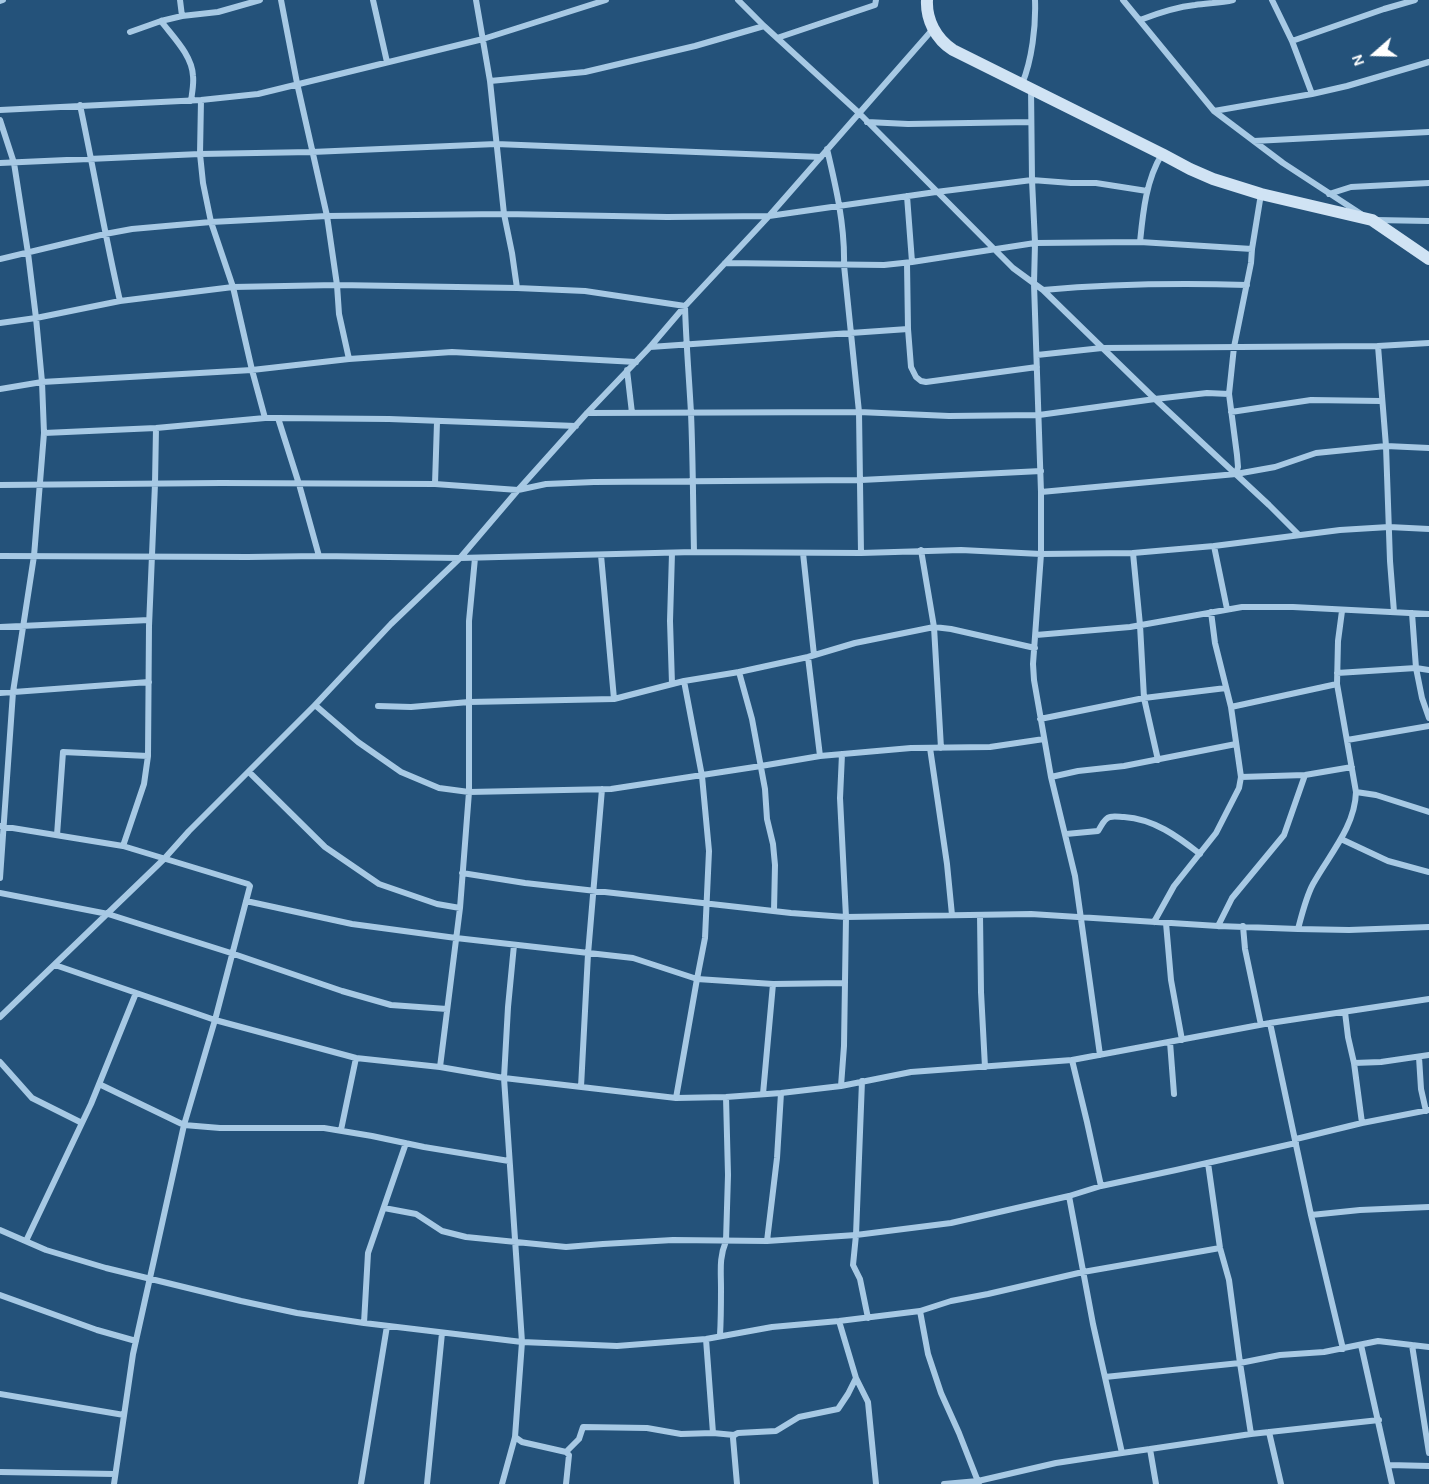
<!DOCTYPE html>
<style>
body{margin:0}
#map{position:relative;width:1429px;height:1484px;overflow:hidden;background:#24527a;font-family:Karla,sans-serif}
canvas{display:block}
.north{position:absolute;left:1345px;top:24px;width:60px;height:60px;-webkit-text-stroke:4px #24527a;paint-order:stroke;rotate:250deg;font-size:16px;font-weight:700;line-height:24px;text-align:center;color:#fff}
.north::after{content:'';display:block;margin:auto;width:21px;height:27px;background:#fff;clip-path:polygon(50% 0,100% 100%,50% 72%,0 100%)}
</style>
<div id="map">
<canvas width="1429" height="1484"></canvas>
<div class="north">N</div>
</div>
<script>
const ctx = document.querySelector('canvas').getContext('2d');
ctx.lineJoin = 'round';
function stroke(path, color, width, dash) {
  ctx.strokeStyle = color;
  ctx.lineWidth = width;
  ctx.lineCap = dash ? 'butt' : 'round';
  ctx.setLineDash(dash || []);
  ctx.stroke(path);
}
const minor = new Path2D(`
 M180 0 182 16
 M281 0 297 83 327 216 337 285 339 314 349 359
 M373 0 387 62
 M476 0 490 81 504 214 512 253 517 288
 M738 0 764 26 859 113 1013 268 1043 290 1155 399 1269 505 1299 535
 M1123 0 1214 111 1283 163 1361 214
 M1272 0 1292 41 1312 94
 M0 1 3 0
 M1140 20C1158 13 1176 7 1195 5 1208 3 1221 3 1233 0
 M161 21C173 37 192 55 193 76 194 84 192 93 191 101
 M130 32 161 21 182 16 218 12 260 0
 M777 38 875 5 876 0
 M1292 41 1384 9 1415 0
 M490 81 585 72 695 46 764 26
 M1022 84C1032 60 1036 26 1035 0
 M1031 88 1032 180 1035 243 1034 284 1041 492V554L1033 664 1034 680 1051 777 1075 876 1100 1055
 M201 100 200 154 203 183 211 222 233 287 252 370 265 418H278L299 484 319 556
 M80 105C94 171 105 236 120 301
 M0 110 201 100 258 94 483 39 606 0
 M1214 111 1312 94 1347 86 1429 62
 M0 120 14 163 28 253 36 318 42 382 44 433 34 556 13 692 0 878
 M867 122 908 124 1031 122
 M1254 141 1429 132
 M827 149C836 187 845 225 844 265L859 412 861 553
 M0 163 200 154 312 152 496 144 821 157
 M1329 194 1351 187 1429 183
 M907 196 912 262
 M1376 220 1429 221
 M1140 242C1143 212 1146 180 1162 154
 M0 259 105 234 132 229 211 222 327 216 504 214 667 217 769 216 936 192 1032 180 1071 183H1096L1147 191
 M725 263 884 265 912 262 1035 243 1140 242 1252 249
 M907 263 908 329 911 367 916 377 921 381 926 382 1037 367
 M1043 290C1111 284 1179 283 1247 285
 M0 323 36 318 120 301 233 287 337 285 517 288 585 291 685 306C686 342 689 377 691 413 693 459 693 506 694 552
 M1378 346 1386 446 1390 561 1394 612
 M650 347 908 329
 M1037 355 1102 348 1378 346 1429 343
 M627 370 632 413
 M0 389 42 382 252 370 349 359 452 352 636 362
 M1231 412 1311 400 1381 401
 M587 413 859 412 949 416 1039 415 1155 399 1207 393 1229 394
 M278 418 389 419 576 426
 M44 433 156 428 265 418
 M1236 474 1238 467 1237 455 1229 394 1234 347 1251 263 1252 249 1261 194
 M435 484 437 422
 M0 485 221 483 435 484 518 490 546 484 594 482 861 480 1041 471
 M1041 492 1236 474 1275 467 1316 453 1386 446 1429 448
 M1214 546 1227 609
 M921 550 934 627 941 748
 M803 553 814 655
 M1133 553 1140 625 1144 698 1158 760
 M601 555 614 699
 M0 556 248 557 319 556 460 558 694 552 861 553 961 550 1041 554 1133 553 1214 546 1340 530 1389 527 1429 529
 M1412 613 1416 668 1422 698 1429 718
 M0 627 149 620
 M1036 635 1130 627 1242 607H1293L1429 614
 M808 657 820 756
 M739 672 752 719 765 789 767 819 773 844 775 865 774 911
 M1337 673 1416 668 1429 670
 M672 684 670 621 672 553
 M0 693 149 682
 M315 705 358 742 401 772 439 788 469 792 611 789 761 766 820 756 911 748 990 747 1044 739
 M378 706 411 707 469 702 614 699 684 681 739 672 808 657 855 643 934 627 951 629 1035 648
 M1231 707 1337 684
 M1040 719 1144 698 1226 688
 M1347 740 1429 726
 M930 748 947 864 952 915
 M249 772 325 847 379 884 437 904 460 908
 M1051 777 1078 771 1124 766 1236 744
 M1241 777 1305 775 1352 767
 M1356 792 1376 795 1429 812
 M0 826 123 846 248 884 250 886 215 1020 184 1125 133 1354 114 1484
 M1066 834 1098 831C1101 827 1104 818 1110 817 1114 816 1120 817 1124 817 1154 819 1177 836 1200 854
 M57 835 63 752 148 756
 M1341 839 1388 861 1429 872
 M123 846 144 784 148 756 149 626 155 484 156 428
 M462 873 525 883 791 913 846 917 1031 914 1218 926 1298 929 1349 930 1429 927
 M0 893 108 914 231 953 342 991 391 1005 447 1009
 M246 901 352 924 456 938 633 958 697 979 773 984 845 983
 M980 915 981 992 985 1067
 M1154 922 1174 886 1216 833 1239 788 1241 777 1231 707 1215 643 1211 612
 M1166 923 1171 980 1182 1040
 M1218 926 1232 898 1284 835 1305 775
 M1243 926 1245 949 1261 1025
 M1298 929C1302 914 1306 897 1313 884 1329 855 1355 827 1356 792L1337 684 1338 641 1342 611
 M55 965 215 1020 356 1058 440 1067 504 1078 676 1098 726 1097 781 1093 841 1086 911 1072 1072 1060
 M1345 1012 1348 1037 1354 1063 1362 1123
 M0 1017 164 859 189 831 315 705 391 624 460 558 518 490 587 413 650 347 685 306 769 216 933 29
 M1270 1023 1311 1215 1343 1349
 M1170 1042 1174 1094
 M1419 1057 1421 1089 1426 1111
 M0 1062 32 1098 82 1123
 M1354 1063 1381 1062 1429 1055
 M440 1067 460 908 469 792V621L475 558
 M862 1081 856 1235 853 1265 860 1279 868 1318
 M99 1084 184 1125 220 1128H324L372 1136 424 1147 509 1161
 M841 1086 844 1046 846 917 840 798 842 754
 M581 1087 588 954 602 789
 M763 1094 773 984
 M676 1098 697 979 705 938 709 851 702 776 684 681
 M341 1130 356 1058
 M1296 1139 1362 1123 1429 1110
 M1208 1163 1220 1248 1229 1280 1240 1363 1251 1434
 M1101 1186 1176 1170 1296 1143
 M384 1208 416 1214 442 1231 466 1237 566 1247 603 1244 673 1240 767 1241 856 1235 951 1223 1069 1196
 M1311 1215 1360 1210 1429 1207
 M0 1230 46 1250 106 1268 241 1301 297 1313 364 1323 522 1342 617 1346 706 1339 772 1327 839 1321 920 1311
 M26 1241 91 1104 136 993
 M767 1241 777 1158 781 1093
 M0 1295 97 1330 136 1341
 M364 1323 368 1253 406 1143
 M720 1335C721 1319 721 1303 721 1288 721 1270 719 1258 726 1241L728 1175 726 1097
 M706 1339 713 1433
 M1361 1345 1392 1484
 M1412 1345 1429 1453
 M1105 1377 1240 1363 1280 1355 1324 1352 1378 1341 1429 1347
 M856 1378 868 1402 876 1484
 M0 1394 124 1415
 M1269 1432 1281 1484
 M515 1437 522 1442 566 1452
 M1150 1449 1251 1434 1379 1420
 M566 1452 579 1439 583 1427 647 1428 681 1434 713 1433 734 1435
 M566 1452 569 1455 566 1484
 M1389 1465 1429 1466
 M0 1472 115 1474
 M361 1484 387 1326
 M427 1484 442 1333
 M502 1484 515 1437 522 1342 504 1078 508 1007 514 945
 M737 1484 733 1438 734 1435 738 1433 776 1431 799 1417 838 1409 848 1394 856 1378 839 1321
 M944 1484 978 1481 1056 1463 1122 1453
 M979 1484 959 1433 941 1393 928 1354 920 1311 951 1301 988 1294 1083 1272 1220 1248
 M1156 1484 1150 1449 1122 1453 1093 1324 1069 1196 1101 1186 1087 1122 1072 1060 1270 1023 1429 999`);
const secondary = new Path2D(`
 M927 0C926 20 936 39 953 50L1162 154 1190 169 1213 179 1261 194 1372 220 1429 259`);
stroke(minor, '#a7c9e4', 6);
stroke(secondary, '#d0e3f4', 12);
</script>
